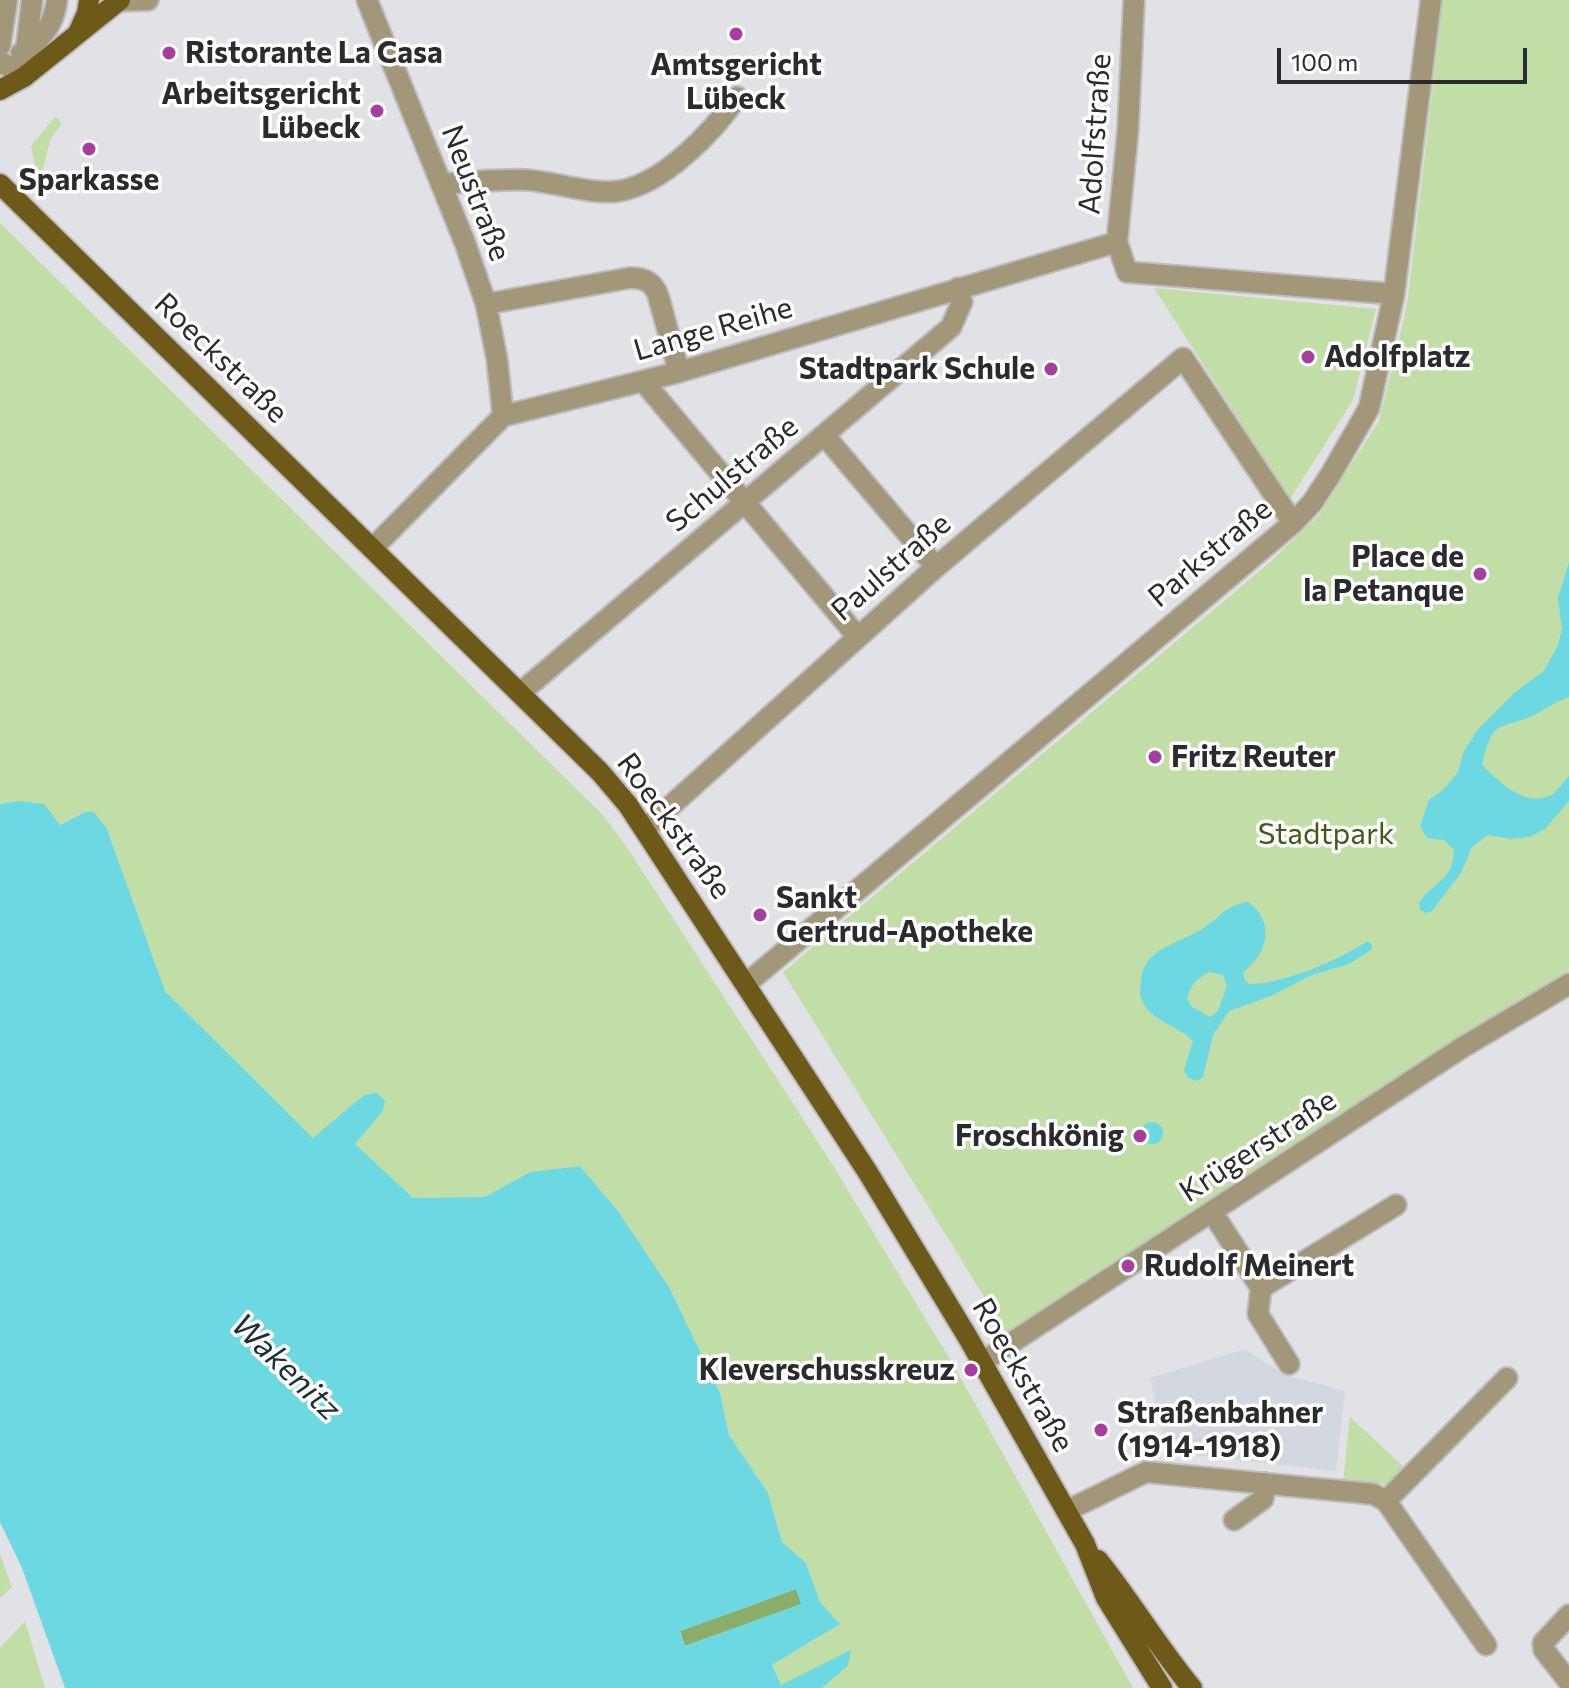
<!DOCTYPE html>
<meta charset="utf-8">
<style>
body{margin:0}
#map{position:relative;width:1569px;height:1688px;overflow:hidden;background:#e0e2e5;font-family:Commissioner,sans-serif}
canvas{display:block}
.scale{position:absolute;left:1277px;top:48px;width:250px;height:36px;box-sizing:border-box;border:4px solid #2a2b2c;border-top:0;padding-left:10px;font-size:24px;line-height:28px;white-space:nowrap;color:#2a2b2c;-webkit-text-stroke:6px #fff;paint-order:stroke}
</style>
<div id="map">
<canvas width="1569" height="1688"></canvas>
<div class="scale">100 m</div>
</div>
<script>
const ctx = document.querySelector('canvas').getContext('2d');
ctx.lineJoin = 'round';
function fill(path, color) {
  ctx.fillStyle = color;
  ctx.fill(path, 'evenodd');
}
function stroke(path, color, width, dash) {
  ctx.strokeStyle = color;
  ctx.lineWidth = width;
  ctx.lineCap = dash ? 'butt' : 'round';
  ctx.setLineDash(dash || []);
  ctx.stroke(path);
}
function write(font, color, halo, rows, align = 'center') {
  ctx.font = font + ' Commissioner,sans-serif';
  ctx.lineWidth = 7;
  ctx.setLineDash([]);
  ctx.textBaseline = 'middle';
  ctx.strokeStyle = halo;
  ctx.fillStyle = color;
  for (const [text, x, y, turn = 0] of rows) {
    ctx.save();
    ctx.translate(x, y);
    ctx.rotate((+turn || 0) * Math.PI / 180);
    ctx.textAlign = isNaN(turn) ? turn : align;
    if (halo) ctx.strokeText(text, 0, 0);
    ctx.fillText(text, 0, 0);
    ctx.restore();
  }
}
const built = new Path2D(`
 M1245 1349 1283 1374 1345 1391 1336 1471 1167 1452 1150 1378Z`);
const green = new Path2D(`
 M1443 0H1569V971L1447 1044 1006 1332 783 972 1268 564 1319 515 1379 421 1407 305Z
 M55 117 59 119 61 125 51 138 41 175 36 170 31 146Z
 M0 223 603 815 628 849 829 1159 954 1366 1133 1688H822L848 1666 850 1651 781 1686 772 1665 840 1624 820 1602 806 1563 782 1542 768 1493 729 1435 720 1393 669 1287 618 1211 580 1166 530 1172 485 1197 413 1198 354 1144 383 1111 364 1095 314 1139 165 991 107 829 84 812 59 825 19 801 0 804Z
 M1154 288 1376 309 1353 400 1290 499Z
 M1350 1417 1406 1469 1390 1485 1343 1482Z
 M0 1554 12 1587 0 1598Z
 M25 1621 45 1688H0V1648Z`);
const forest = new Path2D(`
 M796 1589 802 1604 685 1646 680 1631Z`);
const water = new Path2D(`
 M1569 562V697C1556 701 1546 709 1534 715 1496 732 1494 717 1482 765 1499 781 1525 809 1551 795 1557 792 1564 781 1569 776V801L1546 828 1530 837 1511 839 1488 835 1472 847 1461 873 1432 911 1426 913 1420 910 1419 903C1433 882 1454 880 1454 850L1444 840 1427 838 1420 826 1429 800 1444 789 1458 772 1464 751 1479 728 1514 693 1544 671 1558 645 1562 629 1558 598Z
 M19 801 44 804 60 825 85 812H94L107 829 165 991 313 1138 364 1095 377 1093 385 1101 383 1111 355 1144 413 1198 485 1197 530 1172 580 1166 618 1211 669 1287 720 1393 729 1435 768 1493 782 1542 806 1563 820 1602 840 1624 772 1665 781 1685 851 1650 848 1666 822 1688H65L22 1568 0 1522V804ZM796 1589 801 1604 685 1646 680 1631Z
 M1248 902C1275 921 1269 953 1243 972L1245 980 1249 984C1283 984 1339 960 1368 941L1372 945 1371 950 1349 964 1312 975 1271 996 1229 1011 1213 1035 1203 1077 1197 1081 1188 1078 1184 1070 1193 1041C1177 1024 1152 1023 1142 1000 1139 994 1140 989 1141 982 1143 947 1178 945 1202 929 1220 918 1224 906 1248 902ZM1209 972 1223 975 1227 986 1218 1011 1210 1017 1192 1007 1187 998C1190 986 1197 978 1209 972Z
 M1141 1133a11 11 0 1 1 22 0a11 11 0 1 1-22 0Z`);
const minor = new Path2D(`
 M367 0 465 243 486 304 497 359 503 416
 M1134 0 1128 129 1117 242 1127 272 1394 294
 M119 1 148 0
 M0 46 7 0
 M21 53 26 50 32 0
 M0 64 3 63 24 77 26 50C45 35 54 23 57 0
 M441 184C470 182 499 179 527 180 557 182 590 195 619 191 663 184 713 132 737 97
 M486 304 629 278C644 277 653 282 658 295L679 372
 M643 381 857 636
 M824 435 936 567
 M373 548 503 416 679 372 1117 242
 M520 693 951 327 962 302 958 288
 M645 829 936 567 1183 358 1293 523
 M746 984 1293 523 1312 503 1331 474 1369 408 1394 294 1431 0
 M1212 1212 1261 1288 1258 1314 1289 1364
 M1261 1288 1396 1205
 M982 1362 1463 1047 1569 984
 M1386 1501 1507 1378
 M1066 1511 1146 1472 1373 1494 1386 1501 1486 1645
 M1234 1520 1263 1499 1265 1483
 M1569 1615 1543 1643 1544 1650 1569 1682`);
const major = new Path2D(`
 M78 33 87 13 89 0
 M0 90 24 77 120 0
 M0 184 600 772 628 805 867 1171 967 1336 1085 1544 1106 1598 1162 1688
 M1098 1560C1131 1601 1158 1647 1192 1688`);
const markers = [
 [736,34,8,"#a73d9f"],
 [169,53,8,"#a73d9f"],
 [377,111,8,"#a73d9f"],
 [89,149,8,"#a73d9f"],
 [1308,357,8,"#a73d9f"],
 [1051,369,8,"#a73d9f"],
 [1480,574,8,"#a73d9f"],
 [1155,757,8,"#a73d9f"],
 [760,915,8,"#a73d9f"],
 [1140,1136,8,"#a73d9f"],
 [1128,1266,8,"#a73d9f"],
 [971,1370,8,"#a73d9f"],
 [1101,1430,8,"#a73d9f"]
];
const poiNames = [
 ["Ristorante La Casa",185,53],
 ["Amtsgericht",736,65,"center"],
 ["Lübeck",736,99,"center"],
 ["Arbeitsgericht",361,94,"right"],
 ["Lübeck",361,128,"right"],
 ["Sparkasse",89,180,"center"],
 ["Adolfplatz",1324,357],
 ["Stadtpark Schule",1035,369,"right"],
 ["Place de",1464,557,"right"],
 ["la Petanque",1464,591,"right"],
 ["Fritz Reuter",1171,757],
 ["Sankt",776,898],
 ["Gertrud-Apotheke",776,932],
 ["Froschkönig",1124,1136,"right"],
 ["Rudolf Meinert",1144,1266],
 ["Kleverschusskreuz",955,1370,"right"],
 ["Straßenbahner",1117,1413],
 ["(1914-1918)",1117,1447]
];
const streetNames = [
 ["Adolfstraße",1095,134,-86],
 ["Neustraße",476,193,69],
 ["Lange Reihe",713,329,-16],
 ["Roeckstraße",221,358,44],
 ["Schulstraße",732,474,-40],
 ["Parkstraße",1210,553,-40],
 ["Paulstraße",891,567,-41],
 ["Roeckstraße",674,826,54],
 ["Krügerstraße",1258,1146,-33],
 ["Roeckstraße",1023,1375,60]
];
const parkNames = [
 ["Stadtpark",1326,834]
];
const waterNames = [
 ["Wakenitz",286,1367,44]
];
fill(built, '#d3d7e0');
fill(green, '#c0dea6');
fill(forest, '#8aad6a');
fill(water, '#6cd9e2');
stroke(minor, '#bcbdc0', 24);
stroke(major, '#bcbdc0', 24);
stroke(minor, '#a29879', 20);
stroke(major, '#6d5a18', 20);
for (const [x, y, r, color] of markers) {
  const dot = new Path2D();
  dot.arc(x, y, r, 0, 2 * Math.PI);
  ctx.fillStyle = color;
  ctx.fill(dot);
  stroke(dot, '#fff', 3);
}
write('bold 30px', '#2a2b2c', '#fff', poiNames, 'left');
write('30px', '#2a2b2c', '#fff', streetNames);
write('30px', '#3d5d16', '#fff', parkNames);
write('italic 32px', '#1c3031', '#fff', waterNames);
</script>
